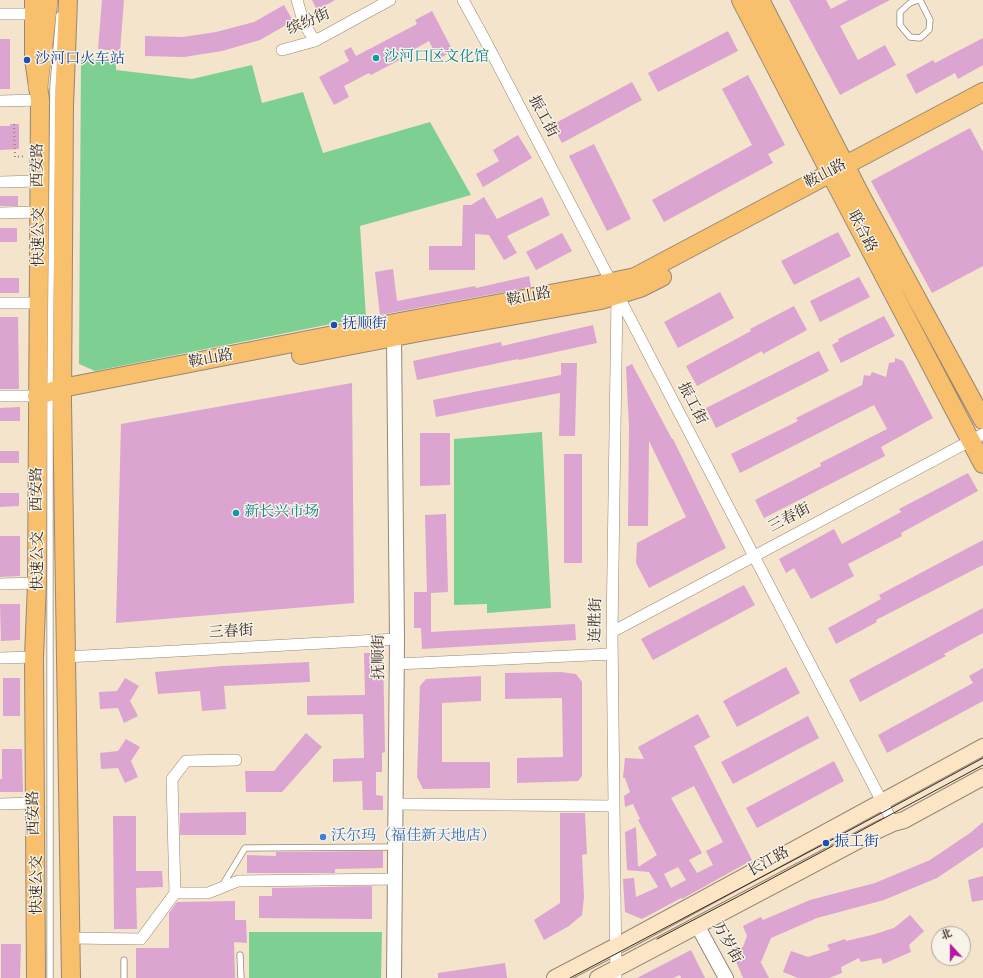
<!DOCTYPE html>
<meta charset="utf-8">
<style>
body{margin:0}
#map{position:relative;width:983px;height:978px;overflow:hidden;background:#f3e4cb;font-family:Vollkorn,"Noto Serif SC",serif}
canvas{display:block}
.north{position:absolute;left:931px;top:926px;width:40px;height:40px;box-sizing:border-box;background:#f7f3e8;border:1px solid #aca397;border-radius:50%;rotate:339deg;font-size:11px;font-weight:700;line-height:16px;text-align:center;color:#3b2a1e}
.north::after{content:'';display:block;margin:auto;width:14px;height:18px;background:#b5179e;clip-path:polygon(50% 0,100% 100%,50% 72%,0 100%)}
</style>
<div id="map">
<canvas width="983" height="978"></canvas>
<div class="north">北</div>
</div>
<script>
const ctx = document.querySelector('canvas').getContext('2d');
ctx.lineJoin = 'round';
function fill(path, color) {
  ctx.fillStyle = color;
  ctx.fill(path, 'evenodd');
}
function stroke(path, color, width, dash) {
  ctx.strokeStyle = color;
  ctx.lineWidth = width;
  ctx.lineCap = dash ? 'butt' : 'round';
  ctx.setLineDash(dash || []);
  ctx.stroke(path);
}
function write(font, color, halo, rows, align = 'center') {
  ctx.font = font + ' Vollkorn,"Noto Serif SC",serif';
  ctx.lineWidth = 3;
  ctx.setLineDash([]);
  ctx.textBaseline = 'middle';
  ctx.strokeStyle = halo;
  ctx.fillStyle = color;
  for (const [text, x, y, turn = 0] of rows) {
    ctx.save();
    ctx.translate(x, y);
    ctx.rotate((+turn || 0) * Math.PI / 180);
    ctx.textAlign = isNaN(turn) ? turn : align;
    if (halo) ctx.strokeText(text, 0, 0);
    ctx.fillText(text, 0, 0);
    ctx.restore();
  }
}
const green = new Path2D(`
 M81 59H116V70L192 79 252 65 262 103 303 92 323 153 430 122 471 195 360 226 366 317 95 371 79 364Z
 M542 432 551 608 487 613V604L454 605V439Z
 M249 932H382L381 978H249Z`);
const building = new Path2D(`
 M102 0H124L120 51 98 49Z
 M312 0H335L317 10Z
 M789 0H826L831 9 848 0H890L840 26 858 60 885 45 896 65 840 95Z
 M284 5 293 21 260 40 222 51 184 57 145 56V36L183 37 216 32 254 22Z
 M432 11 453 51 438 59 429 41 406 54 407 56 371 75 369 73 344 86 349 97 334 105 319 77 349 61 344 51 351 47 356 56 417 24 415 20Z
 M728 31 738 51 658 92 648 73Z
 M983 38V65L958 79 955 73 916 94 906 75 933 60 935 63Z
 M0 39H10V89H0Z
 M748 75 785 145 768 154 773 163 664 222 652 200 752 145 722 89Z
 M632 82 642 100 562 143 552 125Z
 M10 124H19V149L0 150V126H10Z
 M970 128 983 152V266L932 293 871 181Z
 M518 135 532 158 483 187 476 174 499 161 493 150Z
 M594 144 631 219 607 231 569 156Z
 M0 196H18V206H0Z
 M484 197 497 219 542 197 550 215 507 236 517 253 504 260 489 235 475 234V270H429V246H462L463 205H471Z
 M0 228H17V242H0Z
 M838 232 851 256 794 285 781 261Z
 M562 233 572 251 536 270 526 252Z
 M393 269 397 301 475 286 476 288 529 276 531 287 380 315 375 272Z
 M859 277 870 297 820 322 810 301Z
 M0 278H19V293H0Z
 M720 292 734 318 678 348 664 322Z
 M794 306 807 330 763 354 762 351 697 386 686 366 751 331 750 329Z
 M884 316 895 336 841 363 832 345 839 341 838 339Z
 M0 317H18L19 389H0Z
 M593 325 597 343 519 360 518 359 417 380 413 361 501 342 502 346Z
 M819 351 829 371 716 428 706 408Z
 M895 358 903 361 933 418 881 447 885 456 764 518 755 500 821 466 820 463 887 429 874 405 740 473 731 454 798 421 796 418 862 385 864 375 870 376 872 372 886 377 889 363 895 362Z
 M561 363H577L575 436H559L560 393 436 417 433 400 561 375Z
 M632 364 672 439H673L726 548 649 588 636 563 637 543 686 517 649 441 648 526H628L629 428 626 367Z
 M352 383 354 603 116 623 121 424Z
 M20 407V421H0V408Z
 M420 433H450V485L420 486Z
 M0 451H19V463H0Z
 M564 454H582V563H564Z
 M968 473 978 491 901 533 902 536 848 564 854 576 811 599 794 568 786 573 779 559 834 529 842 544 901 512 899 509Z
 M0 493H19V506L0 507Z
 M446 514 448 592 431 593V632L575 624 576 640 422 649 421 628H414V592H427L425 515Z
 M0 536H20V576L0 577Z
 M983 540V565L876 620 877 622 836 644 828 628 881 599 879 595Z
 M744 585 755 605 653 660 641 639Z
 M0 604H20V640L1 641Z
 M983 608V633L944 654 946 656 860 702 849 680Z
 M364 653H383L385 752 382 753V772H376V795L383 796V810H363L362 781 333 782V759L364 758 363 714 307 715V696L365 695Z
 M309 662 310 682 224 686 226 709 202 711 200 691 158 694 155 672 223 666Z
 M786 667 800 693 737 727 723 701Z
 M983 668V701L887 753 878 735 973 683 969 676Z
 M561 672 576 674 582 682V776L578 781 517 783V758L563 757 562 698 505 699V673Z
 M481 676V701L442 703V762H490V788L423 789 417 777 420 686 426 679Z
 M3 678H20V716H3Z
 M125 678 139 686 130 701 138 716 124 723 118 708 100 709 99 692 117 691Z
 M698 714 710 737 694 746 752 860 682 899 681 898 642 919 625 912 623 879 634 878 636 897 658 887 649 872 627 870 625 832 636 827 638 867 657 855 638 820 640 819 633 804 625 807 624 796 630 792 625 778H623L625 758 644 759 638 747ZM694 786 723 842 706 851 713 865 697 873 689 860 702 853 671 798ZM678 867 686 880 671 888 664 874Z
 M808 716 819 738 733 784 721 762Z
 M306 733 322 747 282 792H246L245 771H274Z
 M126 739 140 747 131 761 138 777 125 783 118 768 101 769 100 753 118 751Z
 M2 749H22L23 792H0V779H2Z
 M834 761 844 781 757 828 746 808Z
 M246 812V835H180V813Z
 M560 813H585L587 854 582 855 584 897 582 915 569 926 544 940 534 920 560 903Z
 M113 816H136V871H162L163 887 136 888 137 929H114Z
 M983 822V847L937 878 884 900 817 918 771 938 761 962 760 961 769 978H743L732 952 743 947 747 936 743 926 761 917 763 920 810 900 875 883 930 860 970 833Z
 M383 851V868L335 869V873H247V855L276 856V852Z
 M983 876V900L972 902 968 880Z
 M372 886V919L259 918V896H272V888Z
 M235 901V920H246L247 943 234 942 235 978H136V948H169V913L177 902Z
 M910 915 924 931 909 945 911 952 883 964 881 958 861 962 859 958 841 967 842 973 829 978H798L783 972 791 951 808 957 830 950 827 945 845 939 846 941 872 935 894 928Z
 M1 944H21L20 978H1Z
 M691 950 705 978H681L680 975 673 978H637Z
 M505 963 507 978H438V973Z`);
const path = new Path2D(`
 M14 124 15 157 25 156`);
const service = new Path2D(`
 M918 0 910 3 900 12V25L910 37 920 38 929 30 930 20 920 0
 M222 886 245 848 395 847
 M240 955 241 978
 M50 978V391L53 86 59 15
 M124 978V960`);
const minor = new Path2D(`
 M297 0 304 24 315 41
 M463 0 485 40 893 823
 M0 14H34
 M282 50 315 41 390 0
 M0 101 40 100
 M0 182 39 181
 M0 213 39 212
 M0 303H38
 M0 396H37
 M0 584 37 583
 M612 632 983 434
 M66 657 397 639
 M0 658 34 657
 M397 664 612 654
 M0 804 34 803
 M396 804 614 806
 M175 893 172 779 186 761 236 760
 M70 938 141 939 175 893H208L238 881 396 879
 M616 978 612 632 617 297`);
const tertiary = new Path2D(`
 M394 337 397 639 394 978
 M697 925 726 978`);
const secondary = new Path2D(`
 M555 978 626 941 983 747
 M598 978 878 830 893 823 904 820 983 777`);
const primary = new Path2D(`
 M34 0V59L40 100 37 583 34 657 36 978
 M68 0 64 106 62 401 71 978
 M741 0 836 184 983 464
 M760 0 862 198 983 420
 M301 355 420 332 601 300 640 288 662 277
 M37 396 62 388 400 322 598 285 635 277 983 92`);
const trunk = new Path2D(`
 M38 87 48 0`);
const tram = new Path2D(`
 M657 939C766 883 874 823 983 765
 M570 978 826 843 983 758`);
const markers = [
 [376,58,4,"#0f9aa8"],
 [27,60,4,"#1a4fb4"],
 [334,325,4,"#1a4fb4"],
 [236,513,4,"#0f9aa8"],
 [323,837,4,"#3f7fe0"],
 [826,843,4,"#1a4fb4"]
];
const streetNames = [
 ["缤纷街",309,23,-23],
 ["振工街",542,117,62],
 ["西安路",39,165,-90],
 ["鞍山路",826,175,-28],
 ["联合路",861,232,62],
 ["快速公交",40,237,-90],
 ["鞍山路",529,298,-11],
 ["鞍山路",211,360,-11],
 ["振工街",691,404,63],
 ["西安路",38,489,-90],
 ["三春街",790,519,-28],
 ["快速公交",39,561,-90],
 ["连胜街",597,620,-89],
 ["三春街",231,633,-3],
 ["抚顺街",380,657,-90],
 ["西安路",35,813,-91],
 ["长江路",769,863,-29],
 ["快速公交",38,885,-90],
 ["万岁街",726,943,61]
];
const cultureNames = [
 ["沙河口区文化馆",384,58],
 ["新长兴市场",244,513]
];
const transitNames = [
 ["沙河口火车站",35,60],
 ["抚顺街",342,325],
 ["振工街",834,843]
];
const shopNames = [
 ["沃尔玛（福佳新天地店）",331,837]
];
fill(green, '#7ed092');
fill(building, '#dca4d1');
stroke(service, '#978774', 7);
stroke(minor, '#978774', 12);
stroke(tertiary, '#978774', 16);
stroke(secondary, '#978774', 18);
stroke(primary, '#978774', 20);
stroke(trunk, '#978774', 20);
stroke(path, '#978774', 2, [1, 3]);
stroke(service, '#fff', 5.5);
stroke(minor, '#fff', 11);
stroke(tertiary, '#fff', 14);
stroke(secondary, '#fce5c4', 16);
stroke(primary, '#f8bf6c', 18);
stroke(trunk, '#f8bf6c', 19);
stroke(tram, '#3b2a1e', 1);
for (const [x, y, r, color] of markers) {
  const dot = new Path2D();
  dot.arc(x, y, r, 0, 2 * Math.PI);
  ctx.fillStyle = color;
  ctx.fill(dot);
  stroke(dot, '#f7f3e8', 1.5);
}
write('15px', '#3b2a1e', '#f7f3e8', streetNames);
write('15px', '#0d838f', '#f7f3e8', cultureNames, 'left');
write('15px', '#164399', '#f7f3e8', transitNames, 'left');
write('15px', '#366cbe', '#f7f3e8', shopNames, 'left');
</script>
